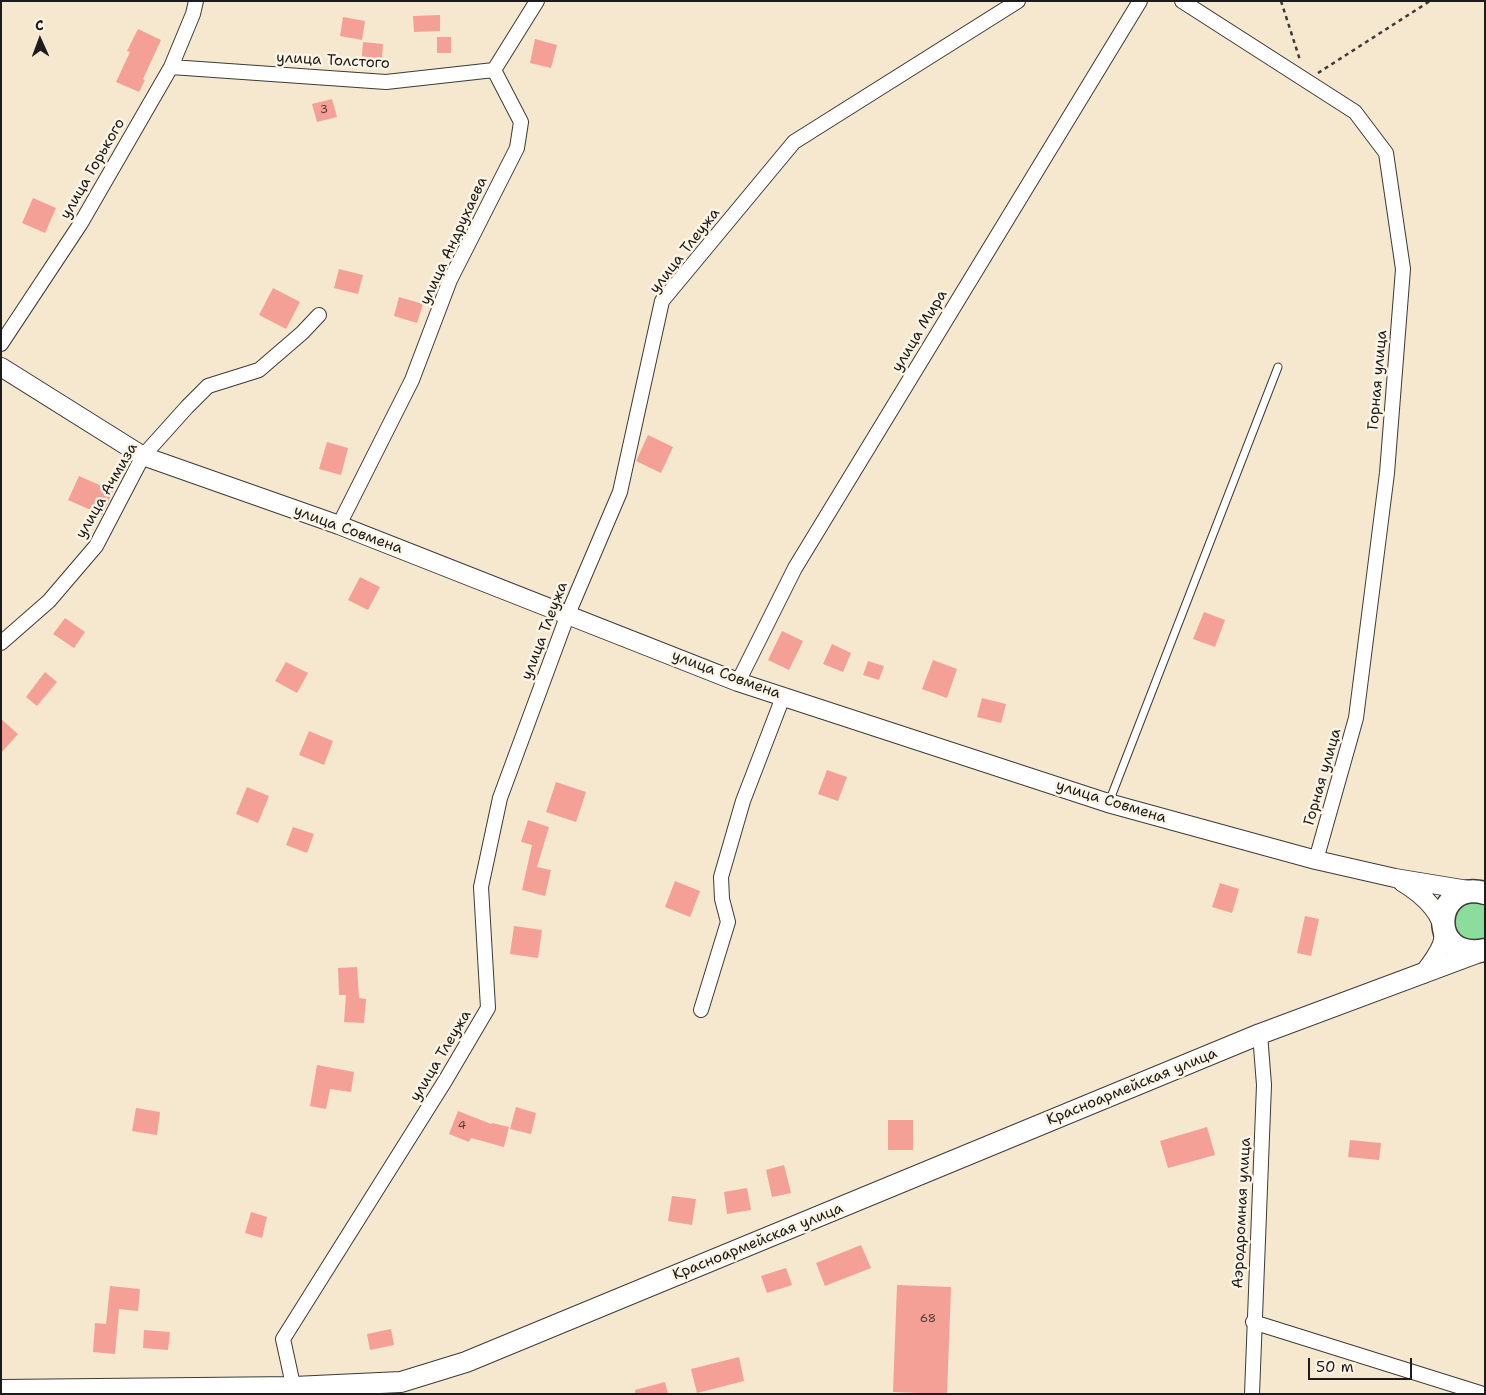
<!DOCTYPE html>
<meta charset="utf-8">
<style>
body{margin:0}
#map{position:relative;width:1486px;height:1395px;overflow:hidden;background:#f6e7cf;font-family:"Shantell Sans",sans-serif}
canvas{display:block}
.frame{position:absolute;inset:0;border:2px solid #1c1c1c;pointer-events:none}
.north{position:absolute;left:15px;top:15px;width:50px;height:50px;-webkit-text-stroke:4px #fcf5e5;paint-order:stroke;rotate:358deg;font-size:14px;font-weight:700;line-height:20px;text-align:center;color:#1c1c1c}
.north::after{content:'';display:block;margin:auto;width:18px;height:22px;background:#1c1c1c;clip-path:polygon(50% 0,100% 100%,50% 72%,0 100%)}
.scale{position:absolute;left:1308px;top:1358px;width:104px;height:22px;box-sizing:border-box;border:2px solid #1c1c1c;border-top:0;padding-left:6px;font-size:15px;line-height:18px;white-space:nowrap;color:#1c1c1c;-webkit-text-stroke:4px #fcf5e5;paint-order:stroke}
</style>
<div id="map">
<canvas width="1486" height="1395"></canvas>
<div class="frame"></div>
<div class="north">С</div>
<div class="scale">50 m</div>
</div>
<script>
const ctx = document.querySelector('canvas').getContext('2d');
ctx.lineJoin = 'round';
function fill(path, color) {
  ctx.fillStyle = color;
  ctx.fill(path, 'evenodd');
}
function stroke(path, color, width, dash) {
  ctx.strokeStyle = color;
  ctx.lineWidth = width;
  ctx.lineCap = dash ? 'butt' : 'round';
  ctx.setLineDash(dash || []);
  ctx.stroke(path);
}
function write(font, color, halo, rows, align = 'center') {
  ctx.font = font + ' "Shantell Sans",sans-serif';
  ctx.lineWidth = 5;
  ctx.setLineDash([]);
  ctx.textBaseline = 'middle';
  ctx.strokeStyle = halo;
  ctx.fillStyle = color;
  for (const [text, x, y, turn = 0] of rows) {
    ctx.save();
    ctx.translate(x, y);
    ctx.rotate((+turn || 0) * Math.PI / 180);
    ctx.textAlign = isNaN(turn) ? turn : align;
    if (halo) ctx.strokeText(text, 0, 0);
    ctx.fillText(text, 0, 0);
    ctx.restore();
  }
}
const green = new Path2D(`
 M1485 900V943L1455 937 1450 914 1461 901Z`);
const building = new Path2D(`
 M440 15V31L414 32 413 16Z
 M343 17 365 21 362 40 340 36Z
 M138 29 161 40 143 79 145 80 139 92 116 82 130 52 127 51Z
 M437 37H451V53H437Z
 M535 39 557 45 551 68 530 63Z
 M363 42 383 44 381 68 361 67Z
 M332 99 337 117 317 122 312 104Z
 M33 198 56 208 45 233 22 223Z
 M339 269 363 275 358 294 334 288Z
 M273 288 300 302 286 329 259 315Z
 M399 297 423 304 417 323 394 316Z
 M648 435 673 447 661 473 636 461Z
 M327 442 348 448 341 475 319 469Z
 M79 476 113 491 102 515 68 500Z
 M360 577 380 587 368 610 348 600Z
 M1204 612 1225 620 1215 647 1193 639Z
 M65 618 85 632 74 648 53 634Z
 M782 631 803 641 789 670 768 660Z
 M832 644 851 653 843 672 823 664Z
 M933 660 957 669 947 698 922 689Z
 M868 661 884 666 879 680 863 675Z
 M286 662 308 673 297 693 275 681Z
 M45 672 57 682 37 706 26 697Z
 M982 698 1006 704 1001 723 977 717Z
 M1 719 18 734 1 753Z
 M309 731 333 741 324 765 299 755Z
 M827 770 847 777 838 801 818 794Z
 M556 782 586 792 576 822 546 812Z
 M247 787 269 796 258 823 236 814Z
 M528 820 549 827 537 867 551 870 545 896 522 890 532 845 521 842Z
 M293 827 314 834 307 853 286 845Z
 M675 881 700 891 690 917 665 907Z
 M1220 883 1239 889 1232 913 1212 907Z
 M1305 916 1319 919 1311 956 1297 953Z
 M514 926 542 930 538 958 510 954Z
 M357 967 359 998 366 999 364 1023 344 1022 346 995H339L338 968Z
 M317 1065 354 1072 351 1092 330 1089 326 1109 310 1106Z
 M516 1107 536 1113 531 1134 510 1129Z
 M136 1108 160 1112 157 1135 132 1131Z
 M458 1111 491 1124 492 1123 509 1127 504 1147 471 1138 469 1142 449 1134Z
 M888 1120H913V1150H888Z
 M1207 1127 1215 1155 1168 1168 1160 1141Z
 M1350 1140 1381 1143 1379 1160 1348 1157Z
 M784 1165 791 1193 772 1197 766 1170Z
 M747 1188 751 1210 727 1214 724 1192Z
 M672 1196 696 1199 692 1225 668 1221Z
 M251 1212 267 1217 262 1238 245 1233Z
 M861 1245 871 1268 825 1286 816 1263Z
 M786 1268 792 1285 767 1293 761 1276Z
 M897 1285 951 1287 947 1394 893 1392Z
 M110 1286 140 1289 138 1311 119 1309 115 1354 93 1352 95 1323 106 1324Z
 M391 1329 394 1345 370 1350 367 1334Z
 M144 1330 170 1332 168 1350 143 1348Z
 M739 1357 744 1381 697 1393 691 1369Z
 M665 1382 668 1394H635V1390Z`);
const path = new Path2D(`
 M1281 1 1300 60
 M1318 73 1430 1`);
const service = new Path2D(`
 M1109 802 1278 367`);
const minor = new Path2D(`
 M1182 1 1355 112 1386 153 1403 269 1387 473 1356 718 1316 860
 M171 67 386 82 494 70
 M1 344 81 223 171 67 193 14 196 1
 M339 525 412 380 450 280 517 148 521 122 494 70 537 1
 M1 643 49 601 96 546 143 456 187 407 208 386 259 370 302 333 319 315
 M738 682 795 568 1140 1
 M701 1010 728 922 722 899 721 877 743 801 783 697
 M1253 1322 1483 1394
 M295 1394 283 1339 445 1081 488 1008 481 887 500 798 568 614 620 492 662 301 794 142 1018 1
 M1252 1394 1264 1085 1260 1034`);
const tertiary = new Path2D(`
 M1 367 143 456 339 525 738 682 1108 803 1316 860 1395 878 1474 891
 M1402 882C1422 894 1450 917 1442 944 1438 955 1430 965 1423 974`);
const secondary = new Path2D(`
 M1 1390 294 1387 401 1382 466 1362 1260 1034 1485 950`);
const primary = new Path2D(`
 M1485 893C1432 879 1427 962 1485 950`);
const numberNames = [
 ["3",324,110],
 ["4",462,1126],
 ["68",928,1319]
];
const streetNames = [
 ["улица Толстого",333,61,3],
 ["улица Горького",93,169,-60],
 ["улица Андрухаева",454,241,-65],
 ["улица Тлеужа",685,251,-52],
 ["улица Мира",920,331,-59],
 ["Горная улица",1378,380,-85],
 ["улица Ачмиза",107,491,-60],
 ["улица Совмена",348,530,20],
 ["улица Тлеужа",545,631,-69],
 ["улица Совмена",726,675,20],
 ["Горная улица",1323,777,-74],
 ["улица Совмена",1111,802,17],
 ["улица Тлеужа",441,1056,-59],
 ["Красноармейская улица",1132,1087,-22],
 ["Аэродромная улица",1242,1213,-87],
 ["Красноармейская улица",758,1242,-22]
];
fill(green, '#8cdc9b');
fill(building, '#f4a097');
stroke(service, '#3d3a37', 9);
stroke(minor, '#3d3a37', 16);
stroke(tertiary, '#3d3a37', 20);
stroke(secondary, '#3d3a37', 22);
stroke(primary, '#3d3a37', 25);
stroke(path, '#3d3a37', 2.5, [4, 4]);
stroke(service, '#fff', 7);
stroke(minor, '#fff', 14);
stroke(tertiary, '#fff', 18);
stroke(secondary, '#fff', 20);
stroke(primary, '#fff', 22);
write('12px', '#523d3b', null, numberNames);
write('15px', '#1c1c1c', '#fcf5e5', streetNames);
</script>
